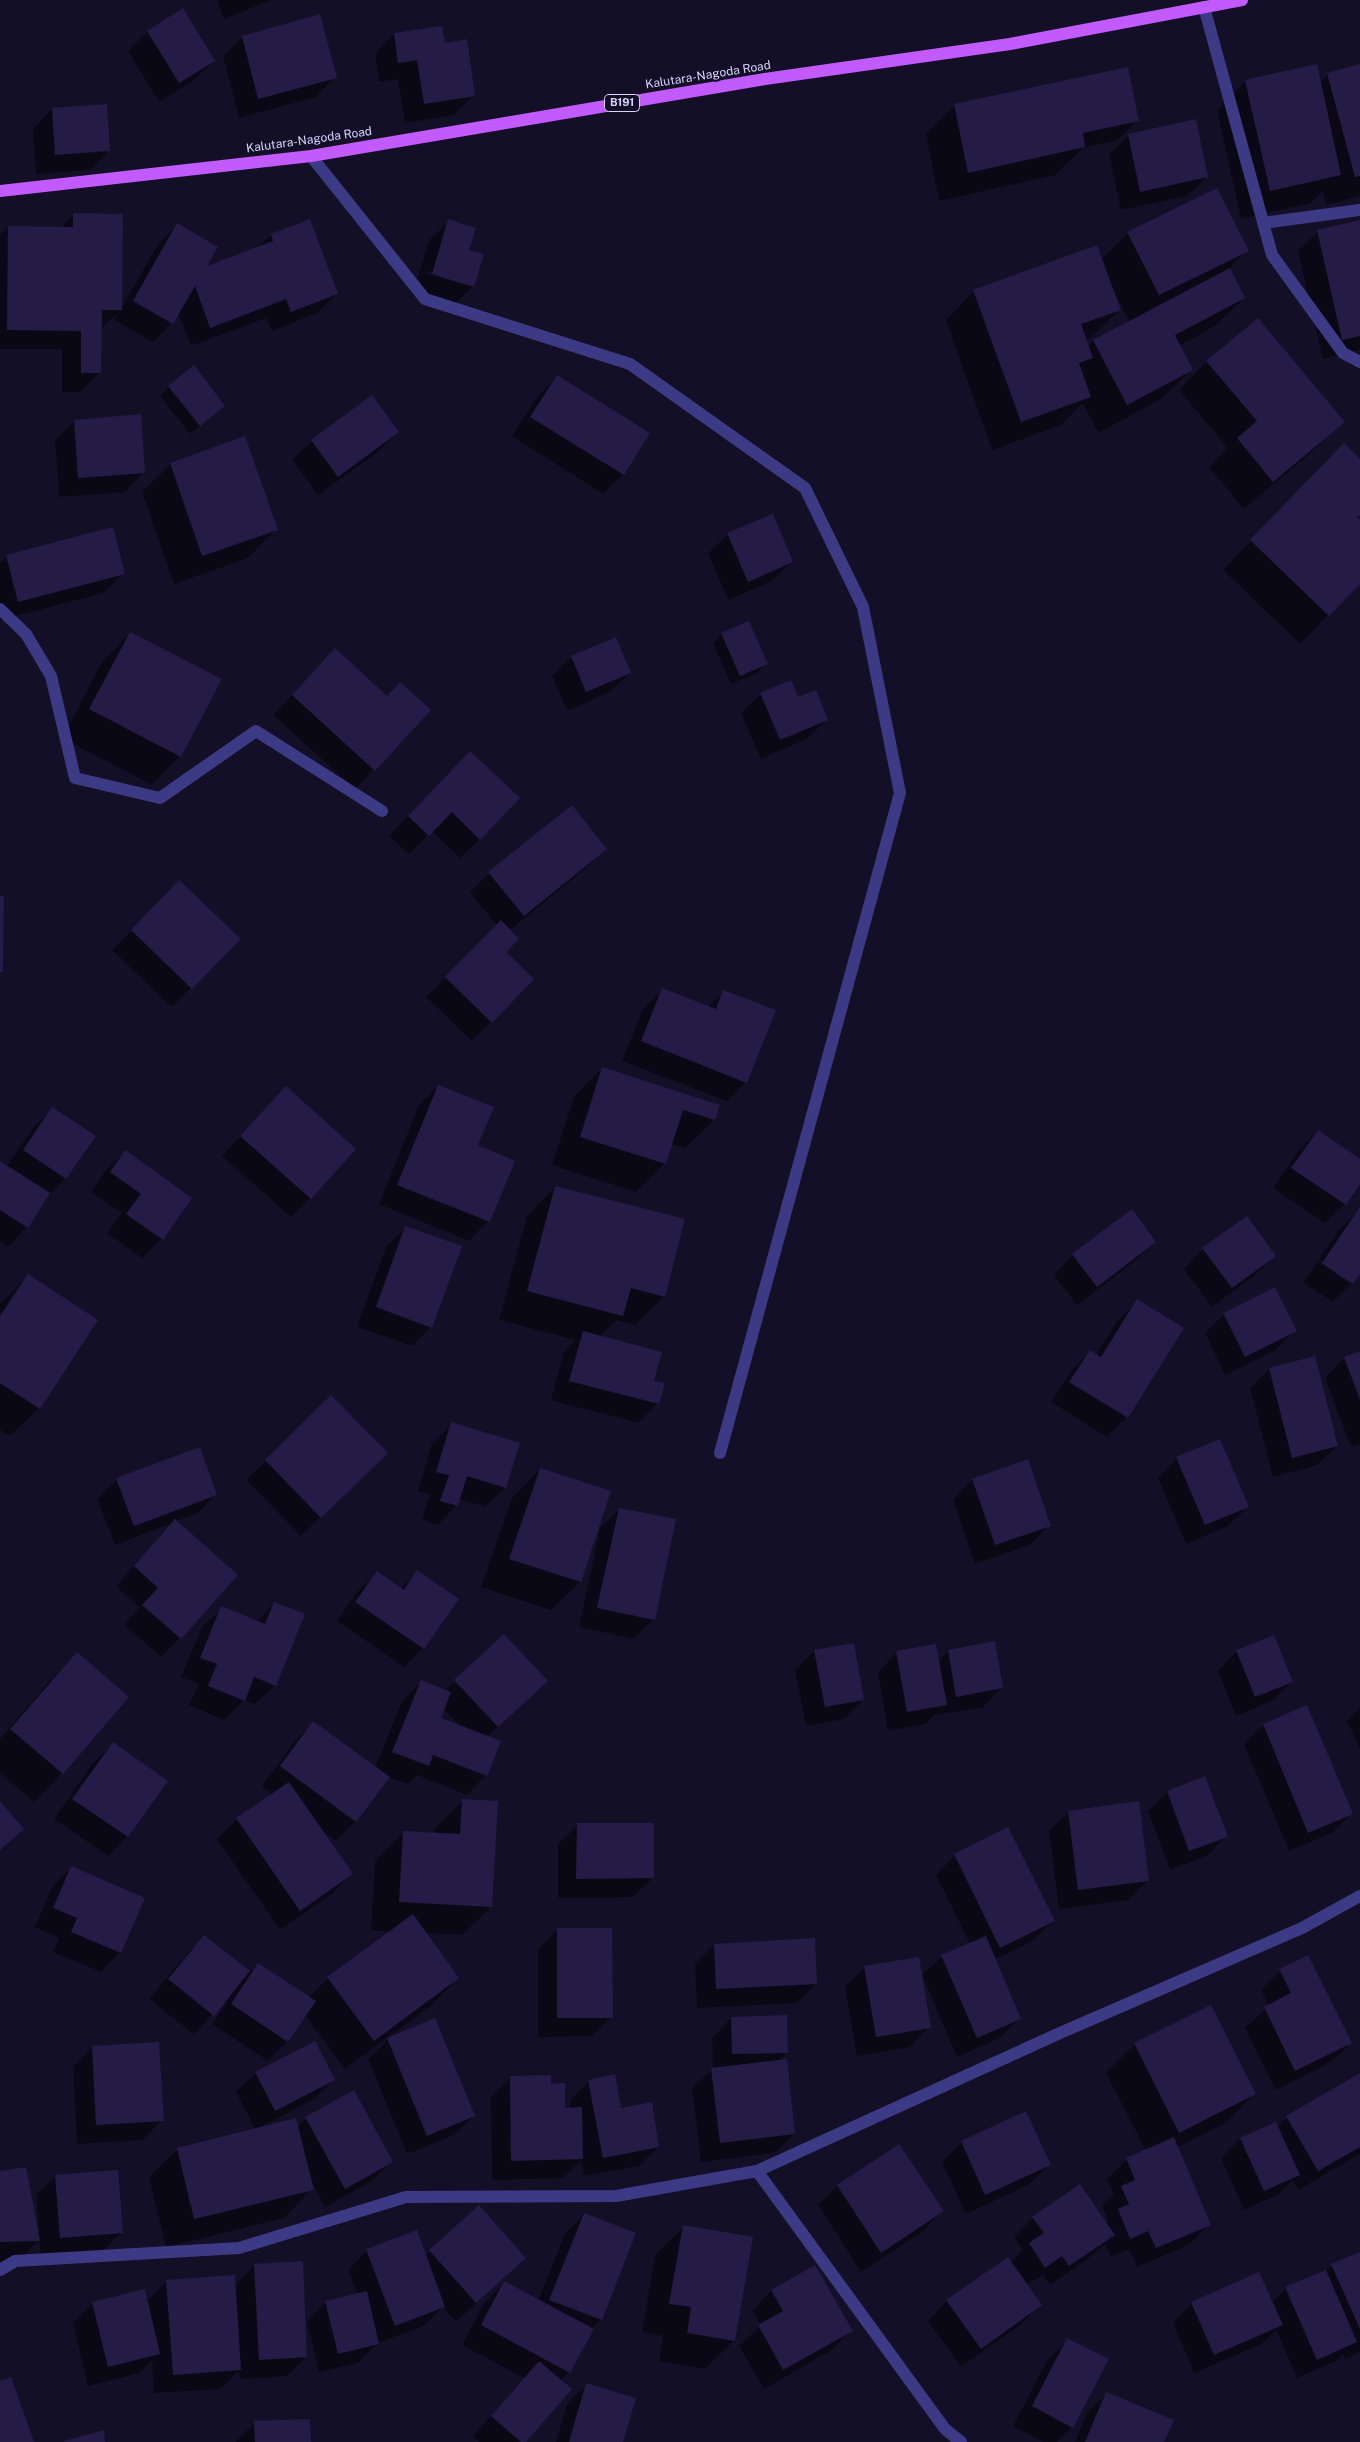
<!DOCTYPE html>
<style>
body{margin:0}
canvas{display:block;background:#130f26}
</style>
<canvas width="1360" height="2442"></canvas>
<script>
const ctx = document.querySelector('canvas').getContext('2d');
ctx.lineJoin = 'round';
function fill(path, color) {
  ctx.fillStyle = color;
  ctx.fill(path, 'evenodd');
}
function stroke(path, color, width, dash) {
  ctx.strokeStyle = color;
  ctx.lineWidth = width;
  ctx.lineCap = dash ? 'butt' : 'round';
  ctx.setLineDash(dash || []);
  ctx.stroke(path);
}
function write(font, color, halo, rows, align = 'center') {
  ctx.font = font + ' "Public Sans",sans-serif';
  ctx.lineWidth = 4.5;
  ctx.setLineDash([]);
  ctx.textBaseline = 'middle';
  ctx.strokeStyle = halo;
  ctx.fillStyle = color;
  for (const [text, x, y, turn = 0] of rows) {
    ctx.save();
    ctx.translate(x, y);
    ctx.rotate((+turn || 0) * Math.PI / 180);
    ctx.textAlign = isNaN(turn) ? turn : align;
    if (halo) ctx.strokeText(text, 0, 0);
    ctx.fillText(text, 0, 0);
    ctx.restore();
  }
}
const shadow = new Path2D(`
 M217 0H271L224 19Z
 M441 27 444 44 473 96 454 115 405 123 398 79 379 82 375 54 394 34Z
 M147 32 214 61 194 80 159 102 128 51Z
 M242 37 335 77 316 97 239 118 223 56Z
 M1360 66V196L1326 205 1323 191 1311 203 1241 219 1217 110 1246 81 1319 83 1328 74Z
 M954 106 1137 120 1118 140 1083 148 1055 175 939 201 926 134Z
 M52 109 109 150 90 170 36 174 33 129Z
 M1129 135 1207 177 1187 196 1121 210 1109 154Z
 M74 214 121 309 158 244 177 225 204 269 257 248 271 235 337 294 317 313 272 331 266 318 191 346 178 313 172 323 153 342 115 320 117 314 100 329V372L80 392H62V349H0V235L8 227 61 228Z
 M449 221 473 286 454 305 413 293 429 240ZM426 271 462 282V284L426 273Z
 M1360 221V350L1323 359 1298 251 1318 231Z
 M1128 233 1247 250 1229 269 1244 298 1215 326 1179 346 1191 370 1163 398 1098 433 1083 403 1061 425 992 450 946 320 974 291 1101 260ZM1114 296H1116L1129 322 1093 341 1088 347 1085 340 1091 338 1119 310Z
 M1207 361 1343 421 1314 450 1244 509 1209 467 1228 448 1179 390Z
 M557 377 648 434 623 474 603 494 512 436 538 396Z
 M169 387 224 405 190 434 160 396Z
 M74 421 144 472 125 492 59 497 55 440Z
 M397 432 378 452 318 495 292 460 312 441Z
 M1360 460V513L1356 517 1360 522V582L1300 644 1223 570 1316 473Z
 M171 464 276 529 248 558 174 584 142 492Z
 M728 534 792 562 772 581 728 600 708 553Z
 M7 556 123 573 104 593 0 620V563Z
 M130 633 180 756 152 785 62 738 102 662Z
 M722 634 767 663 757 673 731 684 713 644Z
 M335 650 387 697 429 710 355 789 273 715Z
 M572 657 630 673 610 692 567 711 552 676Z
 M761 694 798 698 827 720 807 739 761 759 741 713Z
 M450 772 480 839 460 858 432 831 409 854 389 836Z
 M606 849 586 868 509 931 504 952 532 980 472 1041 426 997 497 926 470 892 489 873Z
 M160 901 239 939 172 1007 112 950Z
 M662 990 708 1007 724 991 746 1082 727 1101 622 1061 643 1009Z
 M602 1068 719 1105 714 1120 685 1148 671 1144 665 1163 636 1192 552 1165 574 1097Z
 M438 1086 477 1146 488 1221 469 1241 379 1204 419 1105Z
 M286 1087 310 1198 291 1217 222 1156Z
 M53 1109 94 1137 65 1179 45 1198 27 1227 8 1247 0 1241V1162L6 1167 33 1128Z
 M1318 1131 1360 1160V1182L1345 1204 1325 1223 1273 1188 1298 1151Z
 M125 1152 162 1239 142 1258 107 1233 122 1213 91 1192 105 1171Z
 M555 1187 664 1296 635 1325 617 1320 600 1337 653 1381 658 1403 638 1423 551 1400 564 1352 576 1340 499 1320 527 1216Z
 M1360 1209V1272L1352 1283 1333 1302 1303 1282 1318 1261 1350 1284V1281L1319 1259 1340 1229Z
 M1131 1210 1155 1242 1135 1261 1077 1305 1054 1275 1073 1255Z
 M1247 1217 1274 1256 1255 1275 1212 1307 1184 1269 1203 1249Z
 M405 1228 431 1327 412 1346 357 1327 386 1247Z
 M28 1276 39 1408 10 1436 0 1430V1304Z
 M1138 1301 1182 1329 1127 1417 1107 1437 1051 1402 1071 1371 1090 1351 1096 1355 1118 1320Z
 M1224 1314 1295 1331 1276 1350 1225 1375 1205 1333Z
 M1360 1353V1444L1351 1447 1325 1378 1344 1358Z
 M1270 1369 1337 1446 1317 1465 1273 1477 1250 1388Z
 M452 1424 518 1444 505 1488 485 1507 459 1499 457 1505 438 1525 422 1520 430 1494 418 1491 432 1443Z
 M1177 1458 1248 1507 1228 1526 1186 1544 1158 1478Z
 M266 1461 367 1472 301 1536 246 1480Z
 M1027 1461 1049 1525 1030 1545 975 1564 953 1500 972 1480Z
 M540 1469 610 1492 580 1582 551 1610 481 1587 512 1498Z
 M117 1479 216 1494 197 1514 176 1521 180 1638 161 1657 124 1625 140 1608 116 1586 173 1523 115 1545 97 1499Z
 M620 1509 653 1619 634 1639 579 1627 600 1528Z
 M417 1572 423 1648 404 1667 337 1621 357 1592 377 1573 400 1589Z
 M274 1603 275 1685 255 1704 244 1700 224 1720 189 1705 199 1684 181 1677 202 1627 222 1608 256 1622Z
 M853 1644 863 1700 844 1719 806 1726 795 1670 814 1651Z
 M948 1651 1002 1688 983 1707 937 1715 936 1713 926 1724 888 1731 878 1672 897 1652 938 1662Z
 M1237 1651 1292 1681 1272 1701 1236 1716 1218 1671Z
 M77 1654 62 1773 34 1802 0 1773V1739L49 1682Z
 M455 1681H546L487 1737 486 1775 467 1795 417 1775 408 1784 388 1777 355 1822 336 1841 322 1831 352 1874 332 1894 280 1930 217 1839 237 1819 273 1795 262 1786 294 1742 314 1722 375 1768 402 1701 421 1682 445 1691ZM443 1708 461 1727 439 1718Z
 M1360 1708V1749L1347 1721Z
 M1264 1725 1351 1814 1332 1833 1289 1851 1244 1744Z
 M113 1744 167 1782 127 1837 108 1856 54 1819 93 1763Z
 M1167 1792 1226 1837 1207 1856 1170 1870 1148 1811Z
 M463 1800 491 1907 462 1935 425 1933 458 1978 429 2007 345 2069 305 2015 287 2042 268 2061 212 2024 230 1997 229 1996 194 2034 149 1999 185 1956 204 1936 249 1972 258 1965 308 1998 328 1978 391 1932 371 1930 375 1861 404 1832 434 1834V1829Z
 M1069 1812 1148 1881 1128 1900 1059 1909 1049 1831Z
 M578 1825 653 1878 633 1897 558 1898V1844Z
 M955 1855 1053 1921 1034 1940 994 1960 1019 2019 1000 2038 957 2057 922 1975 942 1956 970 1944 936 1875Z
 M72 1867 120 1952 101 1972 53 1952 59 1938 35 1927 52 1887Z
 M557 1930 612 2017 592 2036 538 2037V1949Z
 M714 1945 816 1984 797 2003 697 2008 695 1964Z
 M865 1967 929 2027 910 2047 857 2056 845 1987Z
 M1280 1971 1351 2043 1331 2062 1276 2090 1245 2028 1269 2006 1261 1990Z
 M731 2018 787 2052 778 2061 794 2134 775 2153 701 2162 692 2088 713 2069 712 2038Z
 M434 2020 474 2116 454 2135 407 2154 368 2059 388 2040Z
 M1135 2044 1254 2094 1226 2123 1177 2147 1209 2225 1190 2244 1137 2267 1129 2249 1111 2257 1105 2244 1094 2254 1050 2285 1043 2275 1026 2285 1040 2305 1021 2324 961 2367 928 2321 947 2301 1010 2263 1023 2250 1014 2237 1033 2218 1105 2223 1108 2220 1102 2206 1114 2195 1107 2179 1127 2159 1146 2151 1106 2073Z
 M92 2048 162 2120 143 2140 77 2144 73 2067Z
 M256 2073 333 2080 314 2099 259 2128 297 2127 306 2118 391 2162 372 2181 325 2207 312 2183V2189L284 2218 166 2247 149 2177 178 2149 255 2129 236 2092Z
 M1360 2075V2154L1298 2190 1293 2180 1279 2194 1244 2210 1221 2158 1240 2139 1276 2123 1277 2127 1287 2117Z
 M510 2078 550 2085 564 2109H571L570 2100 589 2081 658 2147 639 2166 584 2176 581 2160 563 2178 492 2180 491 2097Z
 M962 2142 1049 2165 1030 2184 966 2214 942 2162Z
 M899 2145 942 2211 923 2231 861 2272 818 2205 837 2186Z
 M0 2173 37 2232H39L36 2195 55 2176 122 2232 102 2252 41 2256 39 2240 19 2260 0 2261Z
 M478 2207 525 2258 456 2322 443 2307 424 2326 378 2343 358 2363 319 2372 307 2321 326 2302 357 2294 348 2270 367 2250 425 2256Z
 M584 2214 634 2234 601 2320 591 2329 569 2372 560 2381 525 2442H479L473 2436 524 2378 462 2345 485 2302 504 2283 538 2301 565 2234Z
 M684 2227 752 2238 734 2341 705 2369 659 2361 663 2336 642 2332 655 2255Z
 M1360 2253V2352L1345 2359 1343 2354 1336 2361 1297 2378 1276 2330 1262 2344 1194 2373 1173 2322 1192 2303H1271L1286 2288 1325 2272 1332 2265Z
 M254 2265 306 2357 287 2376 240 2379 239 2370 221 2389 154 2393 152 2361 139 2373 88 2386 73 2323 93 2304 146 2302 167 2281 235 2285Z
 M815 2266 851 2330 832 2350 764 2389 739 2346 761 2325 752 2311 771 2291Z
 M1068 2340 1072 2427 1057 2442H1044L1013 2426 1048 2359Z
 M586 2385 621 2442H556L567 2404Z
 M1106 2394 1163 2442H1075L1087 2413Z
 M255 2422 310 2442H235Z`);
const building = new Path2D(`
 M183 8 215 61 179 83 147 31Z
 M320 14 337 78 258 99 242 36Z
 M442 26 445 43 467 39 475 96 424 104 417 60 398 63 394 33Z
 M1317 64 1341 175 1270 191 1245 80Z
 M1360 64V176L1355 177 1327 73Z
 M1128 67 1139 121 1083 133 1085 147 968 173 954 104Z
 M107 104 110 151 55 155 52 108Z
 M1196 119 1208 177 1140 192 1128 134Z
 M1217 188 1249 251 1159 295 1127 232Z
 M73 213 123 214 122 310H102L101 373H81V331L7 330 8 226 73 227Z
 M310 219 338 294 291 312 286 299 210 328 195 286 173 324 133 301 177 223 218 247 207 266 273 241 271 234Z
 M448 219 476 228 469 250 484 254 474 287 432 274Z
 M1360 220V336L1342 340 1317 230Z
 M1097 245 1121 310 1081 324 1093 358 1079 363 1091 397 1021 422 973 290Z
 M1230 268 1245 298 1175 335 1193 370 1127 405 1093 340Z
 M1258 318 1345 422 1273 482 1237 438 1257 421 1206 361Z
 M194 365 225 406 200 426 168 386Z
 M557 375 650 433 624 475 530 417Z
 M372 395 399 432 338 477 311 440Z
 M141 414 145 473 78 478 74 420Z
 M245 436 278 530 202 556 170 463Z
 M1344 443 1360 459V515L1357 517 1360 520V584L1329 616 1250 540Z
 M773 514 793 562 748 582 727 533Z
 M113 527 125 574 18 602 6 555Z
 M749 621 768 664 740 676 721 633Z
 M130 632 222 679 181 757 89 709Z
 M616 637 631 673 586 692 571 656Z
 M335 648 387 696 400 682 431 710 375 771 292 695Z
 M791 680 798 697 816 690 828 720 780 740 760 693Z
 M470 751 520 798 480 840 452 812 429 836 408 816Z
 M572 805 607 849 524 916 488 872Z
 M179 880 241 939 192 989 131 930Z
 M0 896H4L3 972H0Z
 M501 920 519 939 506 952 534 979 492 1023 445 977Z
 M662 988 716 1009 723 990 776 1010 747 1083 641 1041Z
 M602 1067 720 1105 715 1120 683 1110 666 1164 580 1137Z
 M438 1085 494 1107 478 1145 515 1161 490 1222 397 1185Z
 M286 1086 356 1149 311 1199 240 1136Z
 M52 1107 96 1136 66 1179 23 1150Z
 M1318 1130 1360 1159V1184L1346 1205 1291 1168Z
 M125 1150 192 1198 163 1240 126 1214 141 1194 110 1172Z
 M0 1161 50 1193 28 1228 0 1210Z
 M555 1186 685 1219 665 1297 631 1288 623 1316 527 1291Z
 M1360 1207V1274L1353 1284 1322 1263Z
 M1132 1209 1156 1242 1097 1287 1072 1254Z
 M1247 1216 1276 1256 1232 1288 1202 1248Z
 M405 1226 462 1246 432 1328 376 1307Z
 M28 1274 98 1320 40 1409 0 1383V1316Z
 M1275 1287 1297 1331 1245 1357 1223 1313Z
 M1137 1299 1184 1328 1128 1418 1069 1382 1090 1350 1101 1357Z
 M583 1331 662 1352 654 1381 665 1383 659 1404 569 1381Z
 M1360 1351V1400L1344 1357Z
 M1315 1356 1338 1446 1292 1458 1269 1368Z
 M331 1395 388 1453 321 1518 265 1460Z
 M451 1422 520 1443 506 1488 467 1476 458 1506 440 1501 449 1475 436 1472Z
 M1220 1439 1249 1507 1205 1525 1176 1457Z
 M200 1447 217 1495 134 1526 116 1478Z
 M1028 1459 1051 1526 995 1545 972 1479Z
 M540 1468 611 1491 581 1582 509 1559Z
 M619 1508 676 1519 655 1620 597 1608Z
 M175 1519 238 1575 181 1639 142 1605 158 1588 134 1566Z
 M417 1570 459 1599 424 1649 355 1602 377 1571 404 1590Z
 M274 1602 305 1614 276 1686 254 1677 245 1701 208 1686 217 1664 200 1658 221 1606 265 1624Z
 M504 1634 548 1681 498 1727 454 1680Z
 M1274 1635 1293 1682 1255 1697 1236 1650Z
 M995 1641 1003 1688 956 1697 948 1650Z
 M854 1643 864 1700 825 1707 814 1650Z
 M936 1644 947 1705 907 1712 896 1651Z
 M77 1652 129 1697 63 1774 10 1729Z
 M421 1680 451 1692 441 1718 501 1741 487 1776 433 1755 429 1766 392 1752Z
 M1307 1705 1353 1814 1308 1833 1263 1724Z
 M313 1721 390 1777 356 1822 280 1766Z
 M113 1742 168 1781 128 1837 72 1799Z
 M1205 1776 1228 1837 1189 1851 1167 1791Z
 M289 1782 353 1874 300 1911 236 1818Z
 M462 1799 498 1801 492 1907 399 1902 403 1831 460 1834Z
 M0 1801 24 1829 0 1850Z
 M1139 1801 1149 1881 1078 1890 1068 1811Z
 M577 1823H654V1878L576 1879Z
 M1008 1827 1055 1921 1000 1948 954 1854Z
 M71 1866 145 1898 121 1953 71 1932 77 1918 53 1908Z
 M413 1914 459 1978 374 2041 327 1977Z
 M557 1928H612L613 2018H557Z
 M204 1935 250 1971 214 2016 168 1979Z
 M986 1936 1021 2019 977 2038 941 1955Z
 M815 1938 817 1984 716 1989 714 1944Z
 M1308 1955 1352 2043 1295 2071 1264 2007 1291 1993 1279 1969Z
 M919 1957 931 2028 876 2037 864 1966Z
 M258 1963 316 2001 288 2042 231 2004Z
 M1211 2005 1256 2094 1179 2133 1134 2043Z
 M787 2015 788 2053 732 2054 731 2017Z
 M435 2018 475 2116 427 2136 387 2038Z
 M315 2041 335 2080 275 2111 255 2072Z
 M159 2042 164 2121 96 2125 92 2046Z
 M787 2059 795 2134 720 2143 711 2068Z
 M1360 2073V2147L1318 2171 1286 2116Z
 M615 2074 621 2108 652 2102 659 2147 603 2158 588 2080Z
 M551 2075V2084L565 2083V2108L582 2107 583 2159 511 2161 510 2076Z
 M354 2090 393 2162 345 2189 305 2117Z
 M1026 2111 1051 2165 985 2195 961 2141Z
 M296 2118 314 2190 194 2219 177 2148Z
 M1276 2122 1300 2175 1264 2191 1240 2138Z
 M1174 2137 1211 2225 1156 2248 1148 2231 1130 2239 1118 2209 1129 2204 1121 2186 1135 2180 1126 2158Z
 M899 2144 944 2211 881 2253 837 2185Z
 M26 2167 40 2241 0 2242V2171Z
 M118 2170 123 2233 60 2238 55 2175Z
 M1080 2184 1115 2235 1069 2266 1062 2256 1045 2268 1029 2243 1044 2233 1032 2217Z
 M479 2205 526 2258 476 2303 429 2250Z
 M584 2213 636 2233 602 2320 549 2300Z
 M683 2225 753 2237 735 2341 687 2333 691 2307 669 2304Z
 M417 2230 445 2307 395 2326 366 2249Z
 M1360 2252V2329L1331 2264Z
 M1008 2257 1042 2305 981 2349 946 2300Z
 M303 2261 307 2357 259 2360 254 2264Z
 M815 2265 853 2331 783 2370 758 2325 783 2311 771 2290Z
 M1326 2270 1357 2342 1317 2360 1285 2287Z
 M1259 2272 1283 2325 1214 2355 1191 2302Z
 M235 2275 241 2370 173 2375 166 2280Z
 M504 2281 594 2329 570 2373 481 2325Z
 M145 2289 160 2354 108 2367 92 2302Z
 M367 2291 379 2344 338 2354 325 2301Z
 M1067 2338 1109 2359 1073 2428 1032 2406Z
 M539 2361 572 2389 526 2442H521L491 2416Z
 M11 2377 34 2442H0V2381Z
 M586 2383 636 2398 623 2442H569Z
 M1106 2392 1174 2420 1164 2442H1085Z
 M310 2419 311 2442H255L254 2421Z
 M104 2430 105 2442H64V2441Z`);
const minor = new Path2D(`
 M1204 7 1272 255 1343 353 1360 362
 M311 156 425 299 630 364 805 488 863 607 900 793 720 1453
 M1263 223 1360 210
 M0 609 26 634 51 676 75 778 160 798 256 731 382 811
 M757 2171 945 2429 961 2442
 M0 2270 15 2261 239 2248 406 2197 616 2196 757 2171 1060 2033 1302 1928 1360 1896`);
const primary = new Path2D(`
 M0 191 311 156 765 79 1010 44 1242 0`);
const shields = [
 [622,103,35]
];
const shieldNames = [
 ["B191",622,103]
];
const streetNames = [
 ["Kalutara-Nagoda Road",708,75,-9],
 ["Kalutara-Nagoda Road",309,140,-8]
];
fill(shadow, '#0007');
fill(building, '#241b47');
stroke(minor, '#3d3a85', 12);
stroke(primary, '#c25bff', 12);
for (const [x, y, w] of shields) {
  const box = new Path2D();
  box.roundRect(x - w / 2, y - 8.5, w, 17, 4);
  ctx.fillStyle = '#130f26';
  ctx.fill(box);
  stroke(box, '#d9d4ff', 1);
}
write('bold 11px', '#d9d4ff', null, shieldNames);
write('12px', '#d9d4ff', '#130f26', streetNames);
</script>
